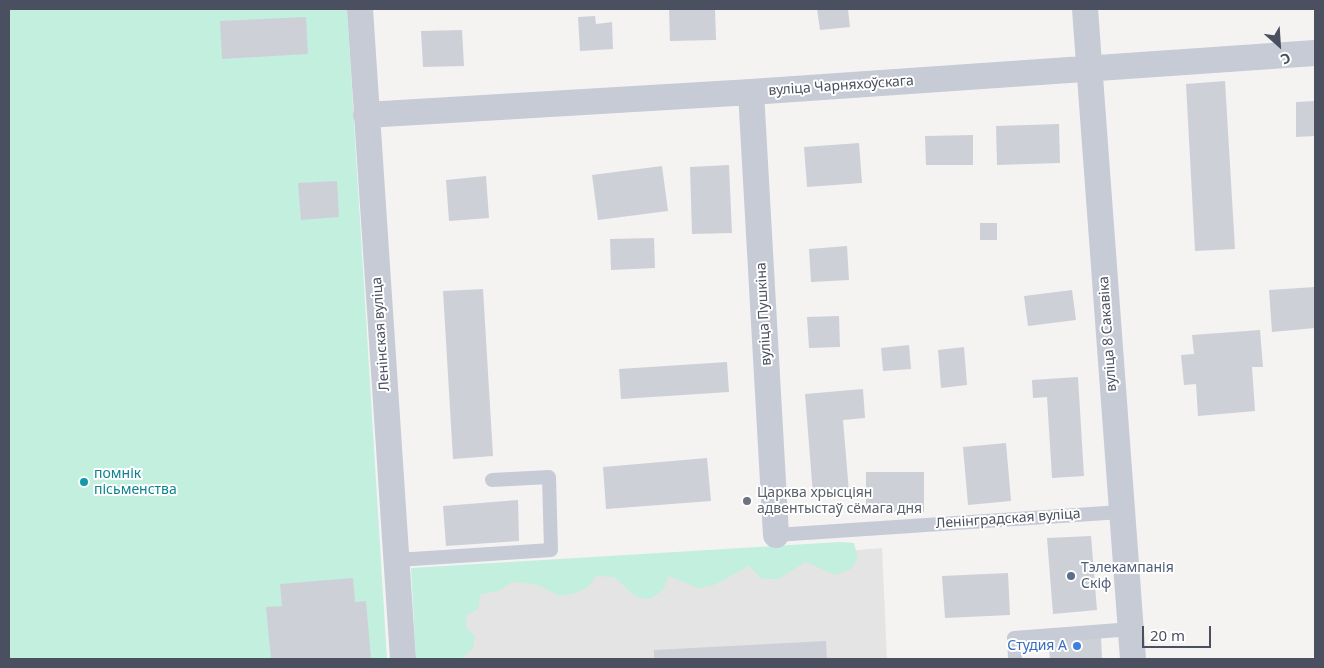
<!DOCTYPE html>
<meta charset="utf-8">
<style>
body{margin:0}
#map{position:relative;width:1324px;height:668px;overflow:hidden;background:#f4f3f2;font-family:"Noto Sans",sans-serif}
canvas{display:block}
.frame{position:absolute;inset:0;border:10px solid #4a505f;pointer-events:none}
.north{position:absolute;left:1254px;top:20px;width:50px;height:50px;-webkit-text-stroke:4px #fff;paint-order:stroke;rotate:154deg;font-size:14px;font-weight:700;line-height:20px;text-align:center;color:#4a505f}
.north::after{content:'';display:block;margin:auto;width:18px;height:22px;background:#4a505f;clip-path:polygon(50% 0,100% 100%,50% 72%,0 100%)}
.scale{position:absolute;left:1142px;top:626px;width:69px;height:22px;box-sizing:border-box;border:2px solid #4a505f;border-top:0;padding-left:6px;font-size:15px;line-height:18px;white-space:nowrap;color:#4a505f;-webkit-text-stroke:4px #fff;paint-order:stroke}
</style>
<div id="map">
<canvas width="1324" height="668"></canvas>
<div class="frame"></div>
<div class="north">С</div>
<div class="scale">20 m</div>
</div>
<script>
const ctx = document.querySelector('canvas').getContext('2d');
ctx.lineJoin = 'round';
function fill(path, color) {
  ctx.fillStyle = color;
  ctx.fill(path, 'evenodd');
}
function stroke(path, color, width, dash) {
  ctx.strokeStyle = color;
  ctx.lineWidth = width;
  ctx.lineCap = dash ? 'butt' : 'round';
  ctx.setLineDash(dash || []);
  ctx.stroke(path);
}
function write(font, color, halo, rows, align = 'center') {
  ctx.font = font + ' "Noto Sans",sans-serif';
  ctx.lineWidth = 4;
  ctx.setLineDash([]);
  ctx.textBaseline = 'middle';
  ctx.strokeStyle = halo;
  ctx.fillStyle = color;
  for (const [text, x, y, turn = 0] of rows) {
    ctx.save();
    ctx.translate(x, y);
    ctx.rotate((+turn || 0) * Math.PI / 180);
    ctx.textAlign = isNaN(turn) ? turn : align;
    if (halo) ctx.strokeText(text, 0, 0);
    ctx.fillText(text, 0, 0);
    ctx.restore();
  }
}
const education = new Path2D(`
 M882 548 887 659H449L447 583Z`);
const green = new Path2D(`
 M9 9H347L387 659H9Z
 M840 542 854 543 858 558 851 569 836 575 805 562 779 579H762L749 566 712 586 698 588 669 576 663 590 650 599 636 597 614 577 596 576C587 592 577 593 559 596L538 585 512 582 499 591 481 594 478 609 467 615 466 627 475 636 473 649 460 659H416L411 568Z`);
const building = new Path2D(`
 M669 9H715L716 40 670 41Z
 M817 9H848L850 27 820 30Z
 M595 16 596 24 612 22 613 49 580 51 578 17Z
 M306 17 308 54 222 59 220 21Z
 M462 30 464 66 423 67 421 31Z
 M1225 81 1235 249 1195 251 1186 84Z
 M1315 101V136L1296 137V102Z
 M1059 124 1060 163 997 165 996 126Z
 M973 135V165H926L925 136Z
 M859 143 862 183 807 187 804 147Z
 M729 165 732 233 692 234 690 167Z
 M662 166 668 211 598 220 592 175Z
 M486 176 489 218 449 221 446 180Z
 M337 181 339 217 301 220 298 183Z
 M980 223H997V240H980Z
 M654 238 655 268 611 270 610 239Z
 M847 246 849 280 811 282 809 249Z
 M1315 287V328L1272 332 1269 290Z
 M483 289 493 456 453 459 443 291Z
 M1072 290 1076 320 1028 326 1024 296Z
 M839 316 840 347 809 348 807 317Z
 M1260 330 1263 367H1252L1255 411 1198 416 1196 384 1184 385 1181 355 1194 354 1192 335Z
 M909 345 911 369 883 371 881 348Z
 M964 347 967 385 941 388 938 350Z
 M727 362 729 392 621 399 619 369Z
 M1078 377 1084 476 1052 478 1047 397 1033 398 1032 380Z
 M863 389 865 418 843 420 849 492 813 495 805 394Z
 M1006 443 1011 501 968 505 963 447Z
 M707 458 711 501 606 509 603 467Z
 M866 472H924V512H866Z
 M518 500 519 541 446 546 443 506Z
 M1091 536 1097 610 1053 614 1047 538Z
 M1008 573 1010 615 945 618 942 576Z
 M353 578 355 602 366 601 371 659H271L266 607 282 606 280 584Z
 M1101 636 1102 659H1050L1048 640Z
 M826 641 827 659H654V650Z`);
const service = new Path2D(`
 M776 535 1121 512
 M397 560 551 550 549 477 492 480
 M1015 659 1014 638 1132 629`);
const minor = new Path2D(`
 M360 9 403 659
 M1085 9 1133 659
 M751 92 776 535
 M366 115 751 92 1315 53`);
const markers = [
 [84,482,5,"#0f9aa8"],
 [747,501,5,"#6b7280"],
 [1071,576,5,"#5c6f8a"],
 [1077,646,5,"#3f7fe0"]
];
const streetNames = [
 ["вуліца Чарняхоўскага",841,86,-4],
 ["вуліца Пушкіна",764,314,-93],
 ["Ленінская вуліца",381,334,-94],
 ["вуліца 8 Сакавіка",1108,334,-94],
 ["Ленінградская вуліца",1008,519,-4]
];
const cultureNames = [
 ["помнік",94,474],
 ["пісьменства",94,490]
];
const worshipNames = [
 ["Царква хрысціян",757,493],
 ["адвентыстаў сёмага дня",757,509]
];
const serviceNames = [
 ["Тэлекампанія",1081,568],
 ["Скіф",1081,584]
];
const shopNames = [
 ["Студия А",1067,646]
];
fill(education, '#e5e4e4');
fill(green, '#c3efde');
fill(building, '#ced0d7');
stroke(service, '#c6cbd6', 14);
stroke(minor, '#c6cbd6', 26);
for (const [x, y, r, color] of markers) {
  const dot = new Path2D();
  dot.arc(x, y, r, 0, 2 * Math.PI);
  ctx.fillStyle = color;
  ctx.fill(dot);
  stroke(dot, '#fff', 2);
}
write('14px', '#4a505f', '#fff', streetNames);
write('14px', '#0d838f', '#fff', cultureNames, 'left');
write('14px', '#5b616d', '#fff', worshipNames, 'left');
write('14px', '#4e5e75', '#fff', serviceNames, 'left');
write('14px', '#366cbe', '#fff', shopNames, 'right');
</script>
